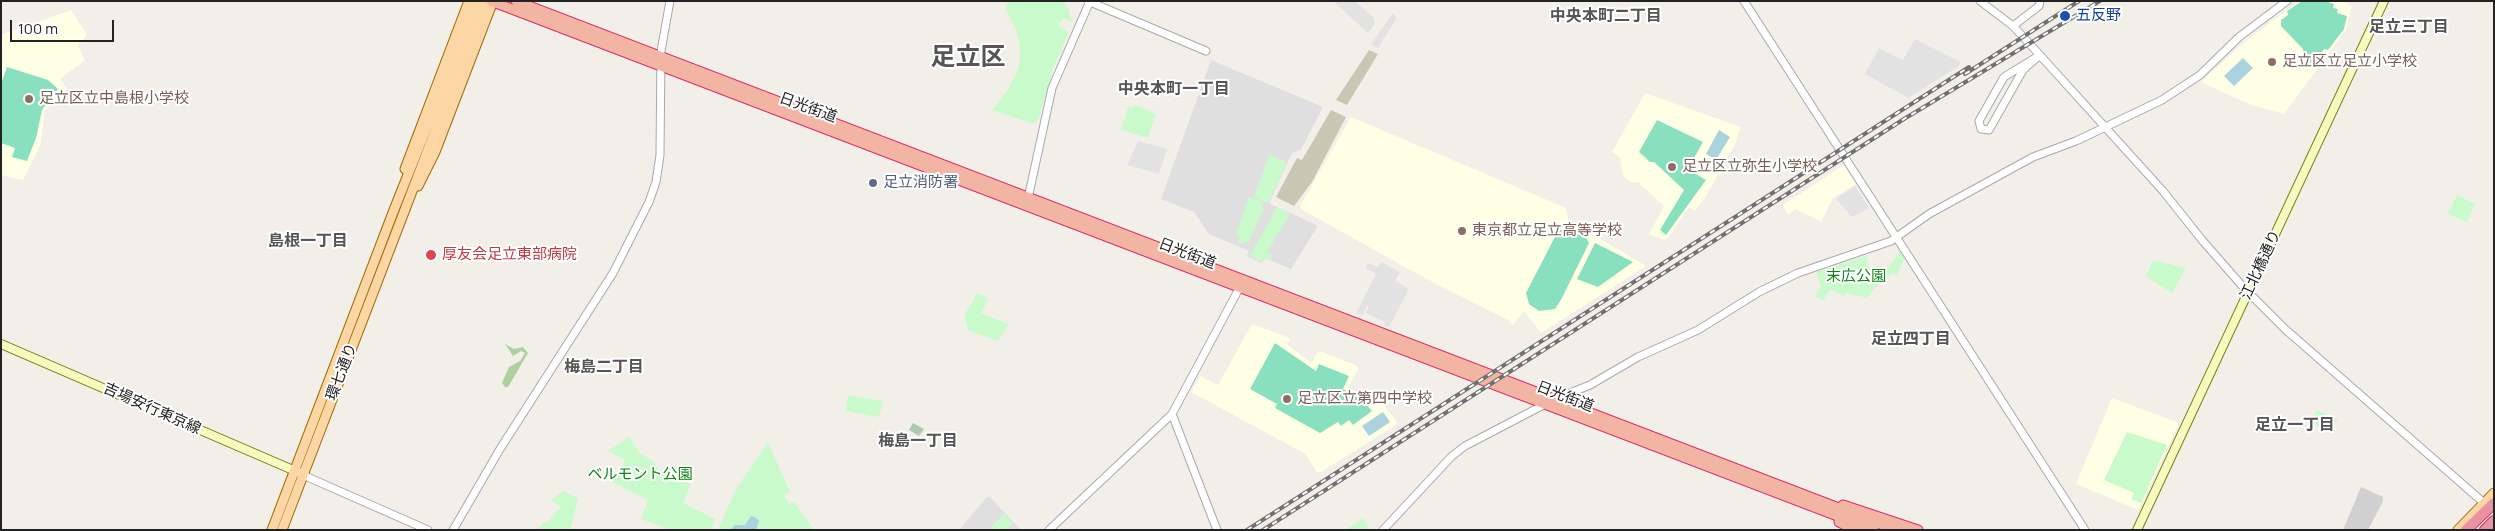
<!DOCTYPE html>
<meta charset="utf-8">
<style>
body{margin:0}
#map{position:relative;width:2495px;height:531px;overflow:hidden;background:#f2efe9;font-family:Manrope,sans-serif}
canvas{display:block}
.frame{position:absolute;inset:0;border:2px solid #222;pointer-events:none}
.scale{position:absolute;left:10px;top:20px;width:104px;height:22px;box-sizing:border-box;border:2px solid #222;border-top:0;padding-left:6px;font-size:15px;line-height:18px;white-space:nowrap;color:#222;-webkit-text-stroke:4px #fff;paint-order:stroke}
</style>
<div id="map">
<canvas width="2495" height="531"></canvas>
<div class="frame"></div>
<div class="scale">100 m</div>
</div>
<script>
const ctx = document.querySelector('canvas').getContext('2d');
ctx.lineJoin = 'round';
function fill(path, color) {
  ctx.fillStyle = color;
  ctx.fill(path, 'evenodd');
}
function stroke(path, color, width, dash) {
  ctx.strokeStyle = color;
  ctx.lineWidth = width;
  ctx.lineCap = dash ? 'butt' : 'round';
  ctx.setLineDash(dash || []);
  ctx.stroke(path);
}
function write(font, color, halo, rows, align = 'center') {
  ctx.font = font + ' Manrope,"Noto Sans JP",sans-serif';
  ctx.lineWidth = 4;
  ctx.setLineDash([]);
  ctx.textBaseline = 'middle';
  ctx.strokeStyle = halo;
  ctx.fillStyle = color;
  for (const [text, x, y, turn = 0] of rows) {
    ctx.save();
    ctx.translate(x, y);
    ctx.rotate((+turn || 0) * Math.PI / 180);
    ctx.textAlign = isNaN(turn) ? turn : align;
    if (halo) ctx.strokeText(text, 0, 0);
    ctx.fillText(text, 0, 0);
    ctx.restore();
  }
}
const residential = new Path2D(`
 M1211 60 1323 107 1301 150 1292 153 1269 203 1318 226 1291 269 1265 258 1262 263 1247 256 1249 251 1209 234 1194 212 1161 199Z
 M987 497H990L1021 530H959Z`);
const education = new Path2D(`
 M2299 1H2341L2352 6 2346 30 2284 114 2249 104 2203 83V80L2246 41Z
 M71 10 87 35 78 45 85 60 60 79 67 89 45 110 40 146 23 180 1 175V35Z
 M1645 93 1741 127 1735 144 1705 198 1695 211 1689 207 1666 241 1649 234 1664 206 1638 182 1633 183 1623 176 1620 157 1612 152Z
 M1351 117 1566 208 1568 220 1646 266 1541 333 1524 311 1513 325 1509 323 1510 321 1421 276 1301 209 1300 206Z
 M1844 165 1856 184 1833 198 1821 222 1796 209 1788 215 1783 205Z
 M1252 324 1290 338 1287 345 1312 363 1318 351 1356 365 1358 369 1348 388 1385 406 1396 421V425L1321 472H1317L1304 453 1191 392 1200 376 1218 385Z
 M2112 398 2179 423 2138 510 2076 484Z`);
const religious = new Path2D(`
 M2361 487 2383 497V501L2368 530H2343Z`);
const construction = new Path2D(`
 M1369 50 1378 54 1347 105 1336 100Z
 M1331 110 1346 117 1312 182 1294 206 1276 197 1297 158 1302 160Z`);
const forest = new Path2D(`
 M505 344 514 349 523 347 528 353 508 387H505L502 383 509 367 520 361 525 353 521 351 513 356Z`);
const cemetery = new Path2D(`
 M913 423 924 429 919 436 909 430Z`);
const park = new Path2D(`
 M1008 1H1063L1068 8 1072 22 1063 18 1058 26 1069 32 1054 66 1039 118 1034 124 992 110C1022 75 1031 50 1005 9Z
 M1135 105 1156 114 1148 138 1121 130 1128 107 1133 108Z
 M1269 155 1284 161 1286 165 1268 203 1254 197Z
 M2457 195 2475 204 2467 222 2448 214Z
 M1249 197 1263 202 1261 208 1264 209 1249 241 1243 244 1238 242 1240 236 1236 234Z
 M1277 207 1290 214 1267 252 1272 255 1270 260 1264 257 1262 262 1250 256Z
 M1900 251 1905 258 1897 275 1892 273 1873 290 1867 298 1847 293 1843 296 1830 289 1823 301 1815 296 1821 286 1816 272 1866 256 1869 268 1885 272Z
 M2153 260 2186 268 2172 293 2146 276Z
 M977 293 989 298 981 313 1009 324 998 341 968 330 964 316Z
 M848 395 883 401 879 417 845 411Z
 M2317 410 2338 420 2329 432 2311 421Z
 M2127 432 2167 445 2141 503 2131 499 2134 493 2104 480Z
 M629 437 639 452 654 462 658 469 691 484 683 503 715 519 711 530H679L675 528 671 530 641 519 648 500 610 481 614 472 619 474 625 460 608 451Z
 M768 442 790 492 784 495 789 504 794 502 814 530H718L736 489Z
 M563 491 578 498 570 530H537L544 522 547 523 561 506 551 500Z
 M1004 513 1013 523 1005 530H989Z
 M1363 518 1370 530H1346Z`);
const pitch = new Path2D(`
 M2302 1H2325L2334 4 2333 8 2338 9 2337 13 2347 16 2344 29 2328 50 2324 49 2313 65 2303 54V49L2281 26V20L2288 15 2287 11Z
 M7 67 48 80 58 89 42 110 36 138 27 161 12 157 15 148 1 143V84Z
 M1657 120 1703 142 1688 169 1706 180 1666 235 1660 230 1684 190 1654 162H1650L1639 152Z
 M1566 228C1578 229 1584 233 1589 243L1562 298 1555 309 1539 311 1529 304 1526 293 1558 231Z
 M1595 243 1633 262 1598 287 1577 279Z
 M1275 343 1316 371 1319 364 1349 376 1343 389 1363 400 1372 411 1353 425 1349 420 1341 426 1338 422 1320 433 1275 408 1277 404 1250 389Z`);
const parking = new Path2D(`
 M1333 1H1355L1374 18 1375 23 1368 33Z
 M1393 13 1397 18 1378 48 1371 44Z
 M1915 39 1961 62 1959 66 1908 98 1865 74 1879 48 1903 60Z
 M1138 141 1167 149 1159 174 1127 165Z
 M1855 186 1869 208 1852 217 1836 199Z
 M1381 262 1400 272 1395 281 1409 289 1389 327 1384 325 1385 322 1366 313 1369 307 1367 306 1362 315 1356 313 1376 274 1365 268 1368 263 1378 267Z`);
const water = new Path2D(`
 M2243 58 2253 68 2234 86 2224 76Z
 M1719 130 1730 137 1716 160 1706 154Z
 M1383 412 1390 422 1369 436 1362 426Z
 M751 516 755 517 759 521 756 530H730L735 525H745Z`);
const tertiary = new Path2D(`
 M1088 1 1206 51
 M1744 1 2085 530
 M1980 1 2013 26 2027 41 2163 191 2202 240 2244 288 2285 329 2484 503
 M2013 26 2039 6 2040 1
 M2040 55 2023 70 1989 130 1981 129 1979 121 2004 77Z
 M1027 203 1052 88 1090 1
 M1172 414 1217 530
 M303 475 428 530
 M453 530 500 449 613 273 649 202 656 182 660 155 661 51 670 1
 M1049 530 1172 414 1242 283
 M1383 530 1452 456 1465 446 1555 399 1590 385 1638 357 1698 330 1759 292 1798 273 1891 241 1929 214 2033 157 2076 141 2162 100 2200 75 2239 37 2287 1`);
const secondary = new Path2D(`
 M1 344 300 473
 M2137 530 2384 1`);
const primary = new Path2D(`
 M405 169 469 1
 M418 186 435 152 493 1
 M272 530 392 215 477 1
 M282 530 485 1
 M2458 530 2494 493`);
const trunk = new Path2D(`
 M491 1 1874 530
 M516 1 1896 530
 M1843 505 1918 530
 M1839 522 1855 530`);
const motorway = new Path2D(`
 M2466 530 2494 503
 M2485 530 2494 521`);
const rail = new Path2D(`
 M1965 74 2079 1
 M1247 530 1969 67
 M1263 530 1904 119 2100 1`);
const markers = [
 [2065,16,6,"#1a4fb4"],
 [2272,62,5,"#8d6e63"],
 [29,99,5,"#8d6e63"],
 [1672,167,5,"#8d6e63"],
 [873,183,5,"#5c6f8a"],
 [1462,231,5,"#8d6e63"],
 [431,255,6,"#e0444e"],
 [1287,399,5,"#8d6e63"]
];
const transitNames = [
 ["五反野",2076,16]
];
const educationNames = [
 ["足立区立足立小学校",2282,62],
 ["足立区立中島根小学校",39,99],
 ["足立区立弥生小学校",1682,167],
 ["東京都立足立高等学校",1472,231],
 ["足立区立第四中学校",1297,399]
];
const streetNames = [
 ["日光街道",808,108,20],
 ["日光街道",1187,254,21],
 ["江北橋通り",2261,265,-65],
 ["環七通り",342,372,-69],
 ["日光街道",1565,397,21],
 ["吉場安行東京線",152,409,24]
];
const serviceNames = [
 ["足立消防署",883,183]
];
const healthNames = [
 ["厚友会足立東部病院",442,255]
];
const parkNames = [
 ["末広公園",1856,277],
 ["ベルモント公園",640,475]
];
const neighbourhoodNames = [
 ["中央本町二丁目",1606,17],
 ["足立三丁目",2409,28],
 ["中央本町一丁目",1174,90],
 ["島根一丁目",308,242],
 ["足立四丁目",1911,340],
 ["梅島二丁目",604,368],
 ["足立一丁目",2295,426],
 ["梅島一丁目",918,442]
];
const townNames = [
 ["足立区",968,58]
];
fill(residential, '#e0dfdf');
fill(education, '#ffffe5');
fill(religious, '#d0d0d0');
fill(construction, '#c7c7b4');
fill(forest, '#add19e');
fill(cemetery, '#aacbaf');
fill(park, '#c8facc');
fill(pitch, '#88e0be');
fill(parking, '#e2e2e2');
fill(water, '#aad3df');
stroke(tertiary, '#a9a9a9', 9);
stroke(secondary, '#707d05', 10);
stroke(primary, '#a06b00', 11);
stroke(trunk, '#dc2a67', 11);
stroke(motorway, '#dc2a67', 12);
stroke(tertiary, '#fff', 7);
stroke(secondary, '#f7fabf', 8);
stroke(primary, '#fcd6a4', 9);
stroke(trunk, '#f2b4a3', 9);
stroke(motorway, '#e892a2', 10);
stroke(rail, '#707070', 4);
stroke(rail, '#fff', 2, [5.5]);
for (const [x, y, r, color] of markers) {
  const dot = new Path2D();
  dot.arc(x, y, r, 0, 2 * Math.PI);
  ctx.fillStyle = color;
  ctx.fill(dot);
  stroke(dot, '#fff', 2);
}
write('15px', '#164399', '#fff', transitNames, 'left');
write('15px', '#785e54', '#fff', educationNames, 'left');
write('15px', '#222', '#fff', streetNames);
write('15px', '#4e5e75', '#fff', serviceNames, 'left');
write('15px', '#be3a42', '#fff', healthNames, 'left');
write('15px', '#0c8416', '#fff', parkNames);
write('bold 16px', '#555', '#fff', neighbourhoodNames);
write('bold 25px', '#555', '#fff', townNames);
</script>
